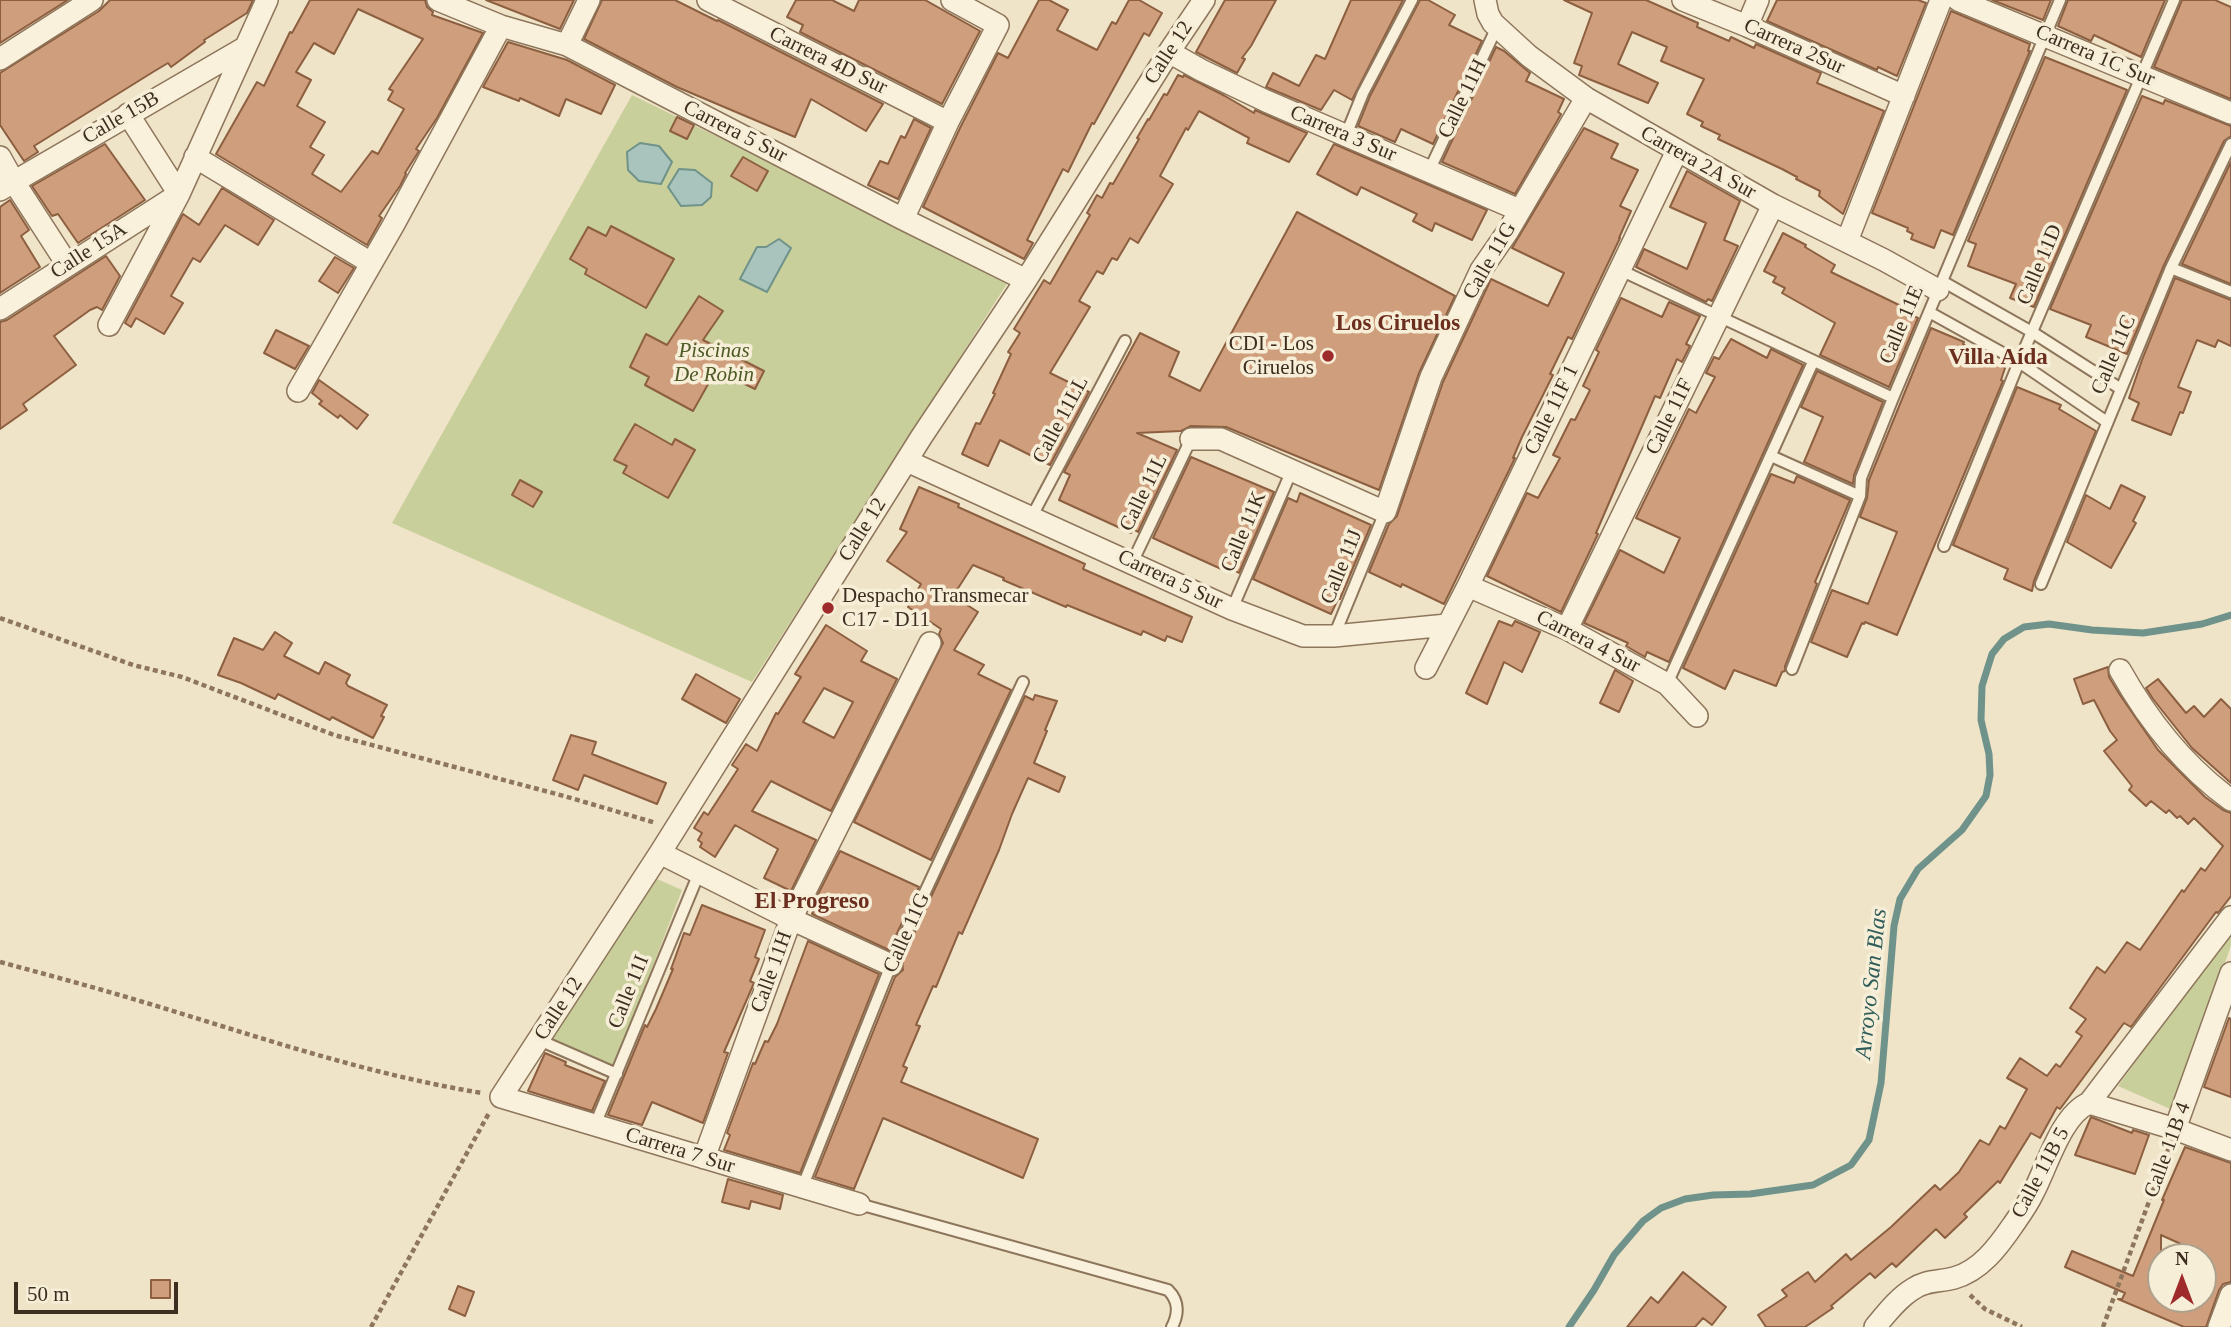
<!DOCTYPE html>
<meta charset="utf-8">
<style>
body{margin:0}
#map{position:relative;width:2231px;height:1327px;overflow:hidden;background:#f0e4c8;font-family:"Times New Roman",serif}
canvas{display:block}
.north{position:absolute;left:2147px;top:1243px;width:70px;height:70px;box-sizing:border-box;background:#f7eed8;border:2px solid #ada18e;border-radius:50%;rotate:0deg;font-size:19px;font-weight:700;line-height:28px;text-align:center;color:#3d2e20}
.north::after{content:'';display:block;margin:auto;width:24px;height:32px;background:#9e2a2b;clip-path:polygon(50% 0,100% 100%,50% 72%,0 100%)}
.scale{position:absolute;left:14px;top:1282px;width:164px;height:32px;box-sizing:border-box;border:4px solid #3d2e20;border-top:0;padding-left:9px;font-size:21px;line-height:24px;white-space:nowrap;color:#3d2e20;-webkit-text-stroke:5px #f7eed8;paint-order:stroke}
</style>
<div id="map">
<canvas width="2231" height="1327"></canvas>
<div class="north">N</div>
<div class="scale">50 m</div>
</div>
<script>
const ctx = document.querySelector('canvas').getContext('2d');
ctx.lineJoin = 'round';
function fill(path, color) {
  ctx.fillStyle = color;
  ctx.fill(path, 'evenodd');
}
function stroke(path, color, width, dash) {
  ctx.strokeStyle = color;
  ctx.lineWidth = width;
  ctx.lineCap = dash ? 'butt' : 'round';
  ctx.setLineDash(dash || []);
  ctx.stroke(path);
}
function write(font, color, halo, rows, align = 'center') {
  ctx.font = font + ' "Times New Roman",serif';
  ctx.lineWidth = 7;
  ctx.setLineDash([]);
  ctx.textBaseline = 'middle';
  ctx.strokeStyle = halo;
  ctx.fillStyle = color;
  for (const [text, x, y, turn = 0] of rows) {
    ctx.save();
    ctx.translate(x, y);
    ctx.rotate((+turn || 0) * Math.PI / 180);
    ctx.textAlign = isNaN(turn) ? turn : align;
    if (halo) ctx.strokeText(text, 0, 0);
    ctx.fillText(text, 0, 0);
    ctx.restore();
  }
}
const green = new Path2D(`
 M632 95 1010 279 752 682 392 523Z
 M657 879 682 890 614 1068 549 1039Z
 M2231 929V945L2175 1111 2118 1086Z`);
const water = new Path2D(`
 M640 143 659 146 672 162 661 184 639 181 628 170 627 152Z
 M679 169 695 170 712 183 711 197 702 205 681 206 668 187Z
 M779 239 791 248 767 292 740 279 757 247H766Z`);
const stream = new Path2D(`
 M1569 1327 1594 1290 1614 1255 1643 1221 1661 1208 1685 1199 1713 1195 1750 1194 1813 1185 1851 1165 1869 1140 1881 1083 1894 926 1900 899 1918 869 1962 830 1986 796 1990 775 1989 754 1981 720 1982 686 1992 654 2004 639 2024 627 2049 624 2092 630 2143 633 2202 624 2231 615`);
const building = new Path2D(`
 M0 0H68L0 43Z
 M110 0H253L247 13 204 40 205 42 171 67 168 63 153 72 34 146 38 152 24 161 0 125V73L99 11Z
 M310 0H425L427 7 433 12 432 15 483 33 437 118 416 149 419 151 405 173 406 174 400 186 379 216 382 218 367 245 216 154 257 82 264 86 290 32 292 33ZM358 9 423 39 389 89 393 91 388 100 404 109 378 154 372 151 341 192 312 174 324 155 310 147 325 122 297 106 311 80 296 72 314 43 334 54Z
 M486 0H574L560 29Z
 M602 0H675L717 21 718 20 883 104 866 131 811 99 795 137 677 87 584 39Z
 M796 0H832L854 11 859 0H925L980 31 942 104 800 32 803 25 787 17Z
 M1039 0H1049L1068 10 1057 30 1097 50 1112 22 1116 24 1129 0H1139L1162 13 1149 36 1144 33 1094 124 1092 123 1068 172 1063 169 1027 240 1033 243 1024 259 923 207 960 128 998 53 1008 58Z
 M1225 0H1276L1251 46 1242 58 1245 59 1237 73 1196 52Z
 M1351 0H1403L1352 100 1334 90 1321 110 1266 87 1273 73 1299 86 1316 55 1325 59Z
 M1420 0H1428L1455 15 1449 25 1482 41 1433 144 1401 129 1395 142 1358 126 1370 96Z
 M1564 0H1646L1698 23 1697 27 1729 41 1731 37 1754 48 1756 44 1821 73 1817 83 1884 111 1843 214 1819 196 1820 191 1796 179 1797 177 1782 169 1718 139 1720 135 1701 126 1703 122 1687 114 1704 79 1661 61 1667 47 1632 32 1618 64 1658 83 1648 103 1579 75 1582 66 1574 63 1592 13Z
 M1777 0H1918L1926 3 1897 76 1878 67 1877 70 1767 21Z
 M1992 0H2051L2043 20Z
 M2068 0H2165L2141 57 2094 35 2091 41 2058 26Z
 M2182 0H2215L2231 7V99L2154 67Z
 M1951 11 2030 44 2028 51H2030L1953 235 1941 230 1934 248 1911 239 1913 234 1907 231 1908 228 1872 213Z
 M508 42 567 60 615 85 601 114 566 99 559 116 520 98 519 101 483 87Z
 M1496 47 1504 51 1530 73 1526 81 1564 99 1558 112 1561 114 1560 116 1515 194 1442 162Z
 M2045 57 2127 90 2034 307 2010 298 2016 284 1968 266 1976 244 1968 241Z
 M1178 75 1183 77 1184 75 1225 96 1254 113 1255 110 1307 133 1289 162 1247 143 1249 138 1199 111 1188 130 1186 128 1160 176 1173 184 1138 243 1130 238 1117 260 1112 258 1103 274 1097 271 1079 301 1090 307 1050 373 1089 392 1050 465 1000 440 988 466 962 454 976 423 980 424 995 394 993 393 1011 354 1008 352 1020 333 1014 329 1044 280 1050 284 1090 215 1087 213 1097 195 1102 198 1110 183 1113 184 1139 139 1137 138 1148 119 1149 120 1164 94 1167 95Z
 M2142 96 2163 104 2165 100 2231 126V136L2224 141 2164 265 2127 354 2086 337 2091 325 2050 309Z
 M677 117 694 125 687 139 670 131Z
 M914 119 931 128 898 199 868 185 880 161 888 164 901 136 905 138Z
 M1584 128 1618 144 1611 158 1638 170 1620 206 1631 211 1619 238H1620L1572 339 1568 337 1550 374 1553 375 1522 437 1513 458H1515L1444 604 1402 584 1401 587 1369 572 1389 524 1397 516 1443 382 1491 279 1548 306 1564 273 1512 248Z
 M105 144 145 200 78 243 58 214 52 216 32 186Z
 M1334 144 1487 210 1472 240 1435 223 1432 231 1413 221 1417 214 1361 187 1357 195 1317 174Z
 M743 157 768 171 757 191 731 176Z
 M2231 162V284L2182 264Z
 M1687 171 1740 201 1724 240 1738 246 1712 301 1708 299 1706 302 1636 267 1644 249 1687 269 1706 223 1670 207Z
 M222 188 274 220 258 245 225 225 200 262 193 258 171 296 183 303 164 334 136 318 131 327 125 323 183 214 199 225Z
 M10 200 29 230 21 236 40 267 0 293V207Z
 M1297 212 1455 296 1419 373 1379 490 1226 427 1191 426 1181 431 1137 433 1177 450 1138 532 1133 529 1131 533 1059 500 1070 475 1064 472 1140 333 1179 352 1169 376 1200 391Z
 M611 226 674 259 646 308 585 274 587 269 570 259 588 227 606 236Z
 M1783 233 1806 245 1805 247 1835 265 1831 272 1899 305 1897 309 1918 318 1889 387 1820 355 1835 323 1782 293 1785 288 1773 282 1776 277 1764 271Z
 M106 256 120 276 102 310 97 307 90 310 54 336 76 365 23 404 27 410 0 429V322L7 320Z
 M335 257 354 268 338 293 319 281Z
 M2175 278 2231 300V346L2218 340 2215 347 2197 340 2178 387 2191 392 2183 413 2180 412 2171 435 2132 420 2139 403 2129 398 2142 360Z
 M699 296 723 311 703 340 764 371 755 389 716 370 693 411 645 385 649 377 630 367 646 334 667 345Z
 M1621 298 1662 317 1669 302 1700 316 1686 344 1690 346 1682 362 1677 359 1660 398 1655 396 1596 533 1598 534 1561 612 1487 576 1527 493 1538 498 1560 458 1553 455 1571 419 1575 420 1590 390 1583 386 1599 352 1596 350Z
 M1931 328 1964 342 1963 344 2005 368 2001 380 2003 381 1897 635 1865 622 1864 624 1862 623 1847 657 1811 642 1832 590 1868 604 1897 532 1860 517 1867 498 1869 480Z
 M276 330 309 346 295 369 264 353Z
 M1731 339 1767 358 1771 349 1803 365 1669 662 1647 652 1645 657 1626 646 1628 643 1584 623 1620 550 1664 573 1680 538 1636 518 1689 409 1696 413 1715 377 1706 373 1714 357 1719 359Z
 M1817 371 1883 402 1854 475 1853 484 1804 462 1823 417 1801 407Z
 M319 380 368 415 357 429 340 415 338 418 319 404 322 401 312 393Z
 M2017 387 2061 405 2059 409 2096 431 2034 581 2032 591 2004 579 2008 569 1953 545Z
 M635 424 672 445 675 439 695 450 668 498 623 473 627 466 614 460Z
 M1191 457 1274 492 1239 573 1232 569 1230 573 1153 538Z
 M1771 474 1794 483 1797 476 1850 500 1815 582 1817 584 1785 666V671L1782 672 1776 686 1734 670 1725 689 1683 668Z
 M520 480 542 492 533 507 512 495Z
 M2121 485 2145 497 2133 521 2136 523 2111 568 2067 542 2086 495 2110 509Z
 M919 487 959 504 958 507 1085 564 1083 569 1192 617 1182 642 1167 636 1165 641 1143 631 1141 635 1067 605 1066 607 1003 580 1004 578 973 565 953 596 978 612 954 650 984 665 978 674 1011 690 931 860 854 822 943 643 939 634 941 629 908 607 921 584 887 561 907 532 900 529Z
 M1300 493 1371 525 1340 599H1338L1331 614 1253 579 1288 498 1297 502Z
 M1499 621 1512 626 1515 621 1540 632 1522 672 1504 662 1487 704 1466 693Z
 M826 625 867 651 861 661 897 679 831 811 771 781 752 811 816 840 791 891 764 878 778 849 735 825 715 857 700 847 702 843 698 840 702 833 694 828 704 812 708 815 738 769 732 765 746 744 757 751 776 713 778 714 801 677 795 674ZM824 688 853 702 834 738 803 722Z
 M275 632 292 643 284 656 319 674 325 662 350 675 346 683 348 686 387 705 381 716 384 717 373 738 332 717 330 720 278 694 275 699 241 683 218 675 234 638 263 650Z
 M2108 667 2109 677 2120 695 2158 750 2205 797 2223 810 2231 813V896L2218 913 2216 912 2131 1027 2124 1023 2060 1109 2057 1107 2040 1138 2031 1133 2000 1183 1998 1181 1964 1214 1967 1217 1945 1238 1936 1229 1896 1267 1892 1263 1875 1278 1870 1273 1831 1306 1833 1308 1805 1327H1766L1758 1315 1787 1296 1782 1290 1808 1272 1815 1282 1846 1254 1851 1260 1891 1227 1935 1185 1940 1190 1959 1172 1980 1140 1989 1145 2000 1126 2005 1129 2027 1089 2007 1078 2020 1058 2047 1076 2056 1064 2060 1067 2082 1036 2076 1032 2086 1019 2070 1008 2097 967 2105 973 2127 942 2140 950 2182 890 2184 892 2201 868 2205 871 2223 846 2194 818 2188 824 2180 816 2177 818 2169 810 2166 813 2151 801 2146 806 2129 790 2132 786 2104 751 2117 740 2110 731 2094 700 2083 704 2074 679Z
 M1615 670 1633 681 1619 712 1600 703Z
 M696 674 740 699 726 723 682 699Z
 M2158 679 2186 713 2194 706 2204 717 2221 699 2231 709V783L2192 748 2153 699 2146 688Z
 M1035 695 1057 701 1045 730 1047 731 1034 763 1065 777 1059 792 1028 778 1012 814 999 850 962 934 959 932 936 987 933 986 916 1025 920 1026 903 1066 907 1068 901 1082 1038 1139 1023 1178 883 1118 854 1189 815 1177 895 977 903 970 902 959 1025 696 1033 700Z
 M571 735 596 742 592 754 666 783 657 804 584 775 578 790 553 780Z
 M840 851 919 887 889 950 812 914 817 903 814 902Z
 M702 905 765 930 755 957 759 959 750 981 754 983 724 1052 728 1053 703 1123 652 1102 642 1125 608 1115 645 1025 647 1027 656 1009 673 969H671L684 933 690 935Z
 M808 941 879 974 800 1173 724 1150 730 1135 727 1133 753 1063 755 1064 765 1041 768 1042 777 1024Z
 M2229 1018 2231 1019V1097L2204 1087Z
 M545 1053 566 1062 565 1065 605 1081 592 1111 528 1091Z
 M2091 1117 2132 1133 2133 1130 2149 1135 2135 1174 2075 1155Z
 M2185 1147 2231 1163V1282L2223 1284 2219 1290 2206 1327H2184L2118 1299H2122L2125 1293 2065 1267 2072 1251 2133 1276 2164 1200H2162ZM2161 1235 2203 1254V1299H2161Z
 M728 1179 783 1195 780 1209 751 1201 749 1209 722 1202Z
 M1683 1272 1726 1307 1712 1325 1703 1318 1695 1327H1627L1651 1297 1658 1303Z
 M151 1280H170V1298H151Z
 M458 1286 474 1292 465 1316 449 1309Z`);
const path = new Path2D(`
 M0 618 133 665 182 677 334 735 564 796 656 823
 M0 962C41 973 82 984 123 996 242 1031 359 1073 482 1093
 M1970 1295 1985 1309 2022 1327
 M371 1327 489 1113
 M2103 1327 2169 1147`);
const service = new Path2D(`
 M1346 135 1363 93 1412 0
 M1429 171 1497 27
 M2171 268 2231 292
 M1620 270 1893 398
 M1942 281 2032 332 2121 389
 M1929 312 2019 362 2107 422
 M1771 456 1860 496
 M1031 518 1125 341
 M1944 546 2019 362 2174 0
 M1132 563 1191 439
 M2041 584 2171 268 2231 144
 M1232 609 1292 470
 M1334 636 1385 512
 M1792 669 1860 496 1861 478 1893 398 2060 0
 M1667 684 1813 362
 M539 1040 617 1074
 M595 1125 699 873
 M802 1188 891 965 1023 682
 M859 1204 1168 1290C1179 1301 1179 1313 1172 1327`);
const minor = new Path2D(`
 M438 0 501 26 567 45 903 219 1026 280
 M708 0 948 122
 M1485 0 1488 14 1493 23 1529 56 1586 98 1773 205 1884 260 1938 290
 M1683 0 1747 26 1904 96
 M1958 0 2231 113
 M1747 26 1758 0
 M567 45 589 0
 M1169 52 1201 70 1266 101 1519 210
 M0 59 92 0
 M0 157 14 182 67 264
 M195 157 371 263
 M0 190 244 48
 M903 219 948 122 998 25 952 0
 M1847 241 1941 0
 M0 309 179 194 128 114
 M109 325 179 194 267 0
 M298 391 394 224 501 26
 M1191 439H1221L1385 512 1431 377 1481 270 1508 231 1586 98
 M907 461 1232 609 1303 636H1334L1447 625
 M1468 586 1567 629 1667 684 1697 716
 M1567 629 1773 205
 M1426 668 1468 586 1677 151
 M2120 670C2148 720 2184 766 2231 800
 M660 853 791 919 891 965
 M2089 1103 2175 1129 2231 1150
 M2175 1129 2231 973
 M704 1158 791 919 930 643
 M859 1204 501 1097 660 853 922 436 1026 280 1169 52 1204 0
 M1875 1327C1886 1314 1898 1298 1913 1289 1926 1280 1939 1282 1954 1278 1980 1271 1998 1247 2013 1225 2020 1215 2028 1204 2033 1193 2047 1167 2061 1115 2089 1103L2231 917
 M2219 1327 2231 1295`);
const markers = [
 [1328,356,7,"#9e2a2b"],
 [828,608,7,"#9e2a2b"]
];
const streetNames = [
 ["Carrera 2Sur",1794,47,24],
 ["Calle 12",1169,53,-57],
 ["Carrera 1C Sur",2095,56,23],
 ["Carrera 4D Sur",828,61,26],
 ["Calle 11H",1463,99,-64],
 ["Calle 15B",121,118,-30],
 ["Carrera 5 Sur",735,132,27],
 ["Carrera 3 Sur",1343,134,23],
 ["Carrera 2A Sur",1698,163,29],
 ["Calle 15A",89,251,-33],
 ["Calle 11G",1490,261,-60],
 ["Calle 11D",2040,265,-67],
 ["Calle 11E",1902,325,-67],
 ["Calle 11C",2114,355,-67],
 ["Calle 11F 1",1552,410,-64],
 ["Calle 11F",1670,417,-64],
 ["Calle 11LL",1061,420,-62],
 ["Calle 11L",1144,493,-64],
 ["Calle 12",863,530,-58],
 ["Calle 11K",1244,532,-67],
 ["Calle 11J",1342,567,-68],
 ["Carrera 5 Sur",1170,580,25],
 ["Carrera 4 Sur",1588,642,27],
 ["Calle 11G",907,933,-66],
 ["Calle 11H",772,972,-70],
 ["Calle 11I",629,992,-68],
 ["Calle 12",559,1009,-57],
 ["Calle 11B 4",2168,1150,-70],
 ["Carrera 7 Sur",680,1151,17],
 ["Calle 11B 5",2041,1173,-62]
];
const poiNames = [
 ["CDI - Los",1314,344],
 ["Ciruelos",1314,368],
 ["Despacho Transmecar",842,596,"left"],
 ["C17 - D11",842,620,"left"]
];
const parkNames = [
 ["Piscinas",714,351],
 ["De Robin",714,375]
];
const neighbourhoodNames = [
 ["Los Ciruelos",1398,324],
 ["Villa Aída",1998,358],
 ["El Progreso",812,902]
];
const waterNames = [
 ["Arroyo San Blas",1872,984,-84]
];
fill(green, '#c9cf9b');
fill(water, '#a9c4bc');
stroke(water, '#6f938a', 2);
stroke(stream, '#6f938a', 7);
fill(building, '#cf9f7d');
stroke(building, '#8d5f41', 2);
stroke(service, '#8d765c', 14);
stroke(minor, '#8d765c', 24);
stroke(path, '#8d765c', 4.5, [5, 3.5]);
stroke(service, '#faf1dc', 10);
stroke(minor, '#faf1dc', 21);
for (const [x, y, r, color] of markers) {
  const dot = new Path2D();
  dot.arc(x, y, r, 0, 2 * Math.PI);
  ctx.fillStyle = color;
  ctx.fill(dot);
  stroke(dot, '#f7eed8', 2.5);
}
write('21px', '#3d2e20', '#f7eed8', streetNames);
write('21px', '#3d2e20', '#f7eed8', poiNames, 'right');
write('italic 21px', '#4d5a26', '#f7eed8', parkNames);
write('bold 23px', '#6b2e1e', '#f7eed8', neighbourhoodNames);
write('italic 23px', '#2f5d5a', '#f7eed8', waterNames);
</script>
